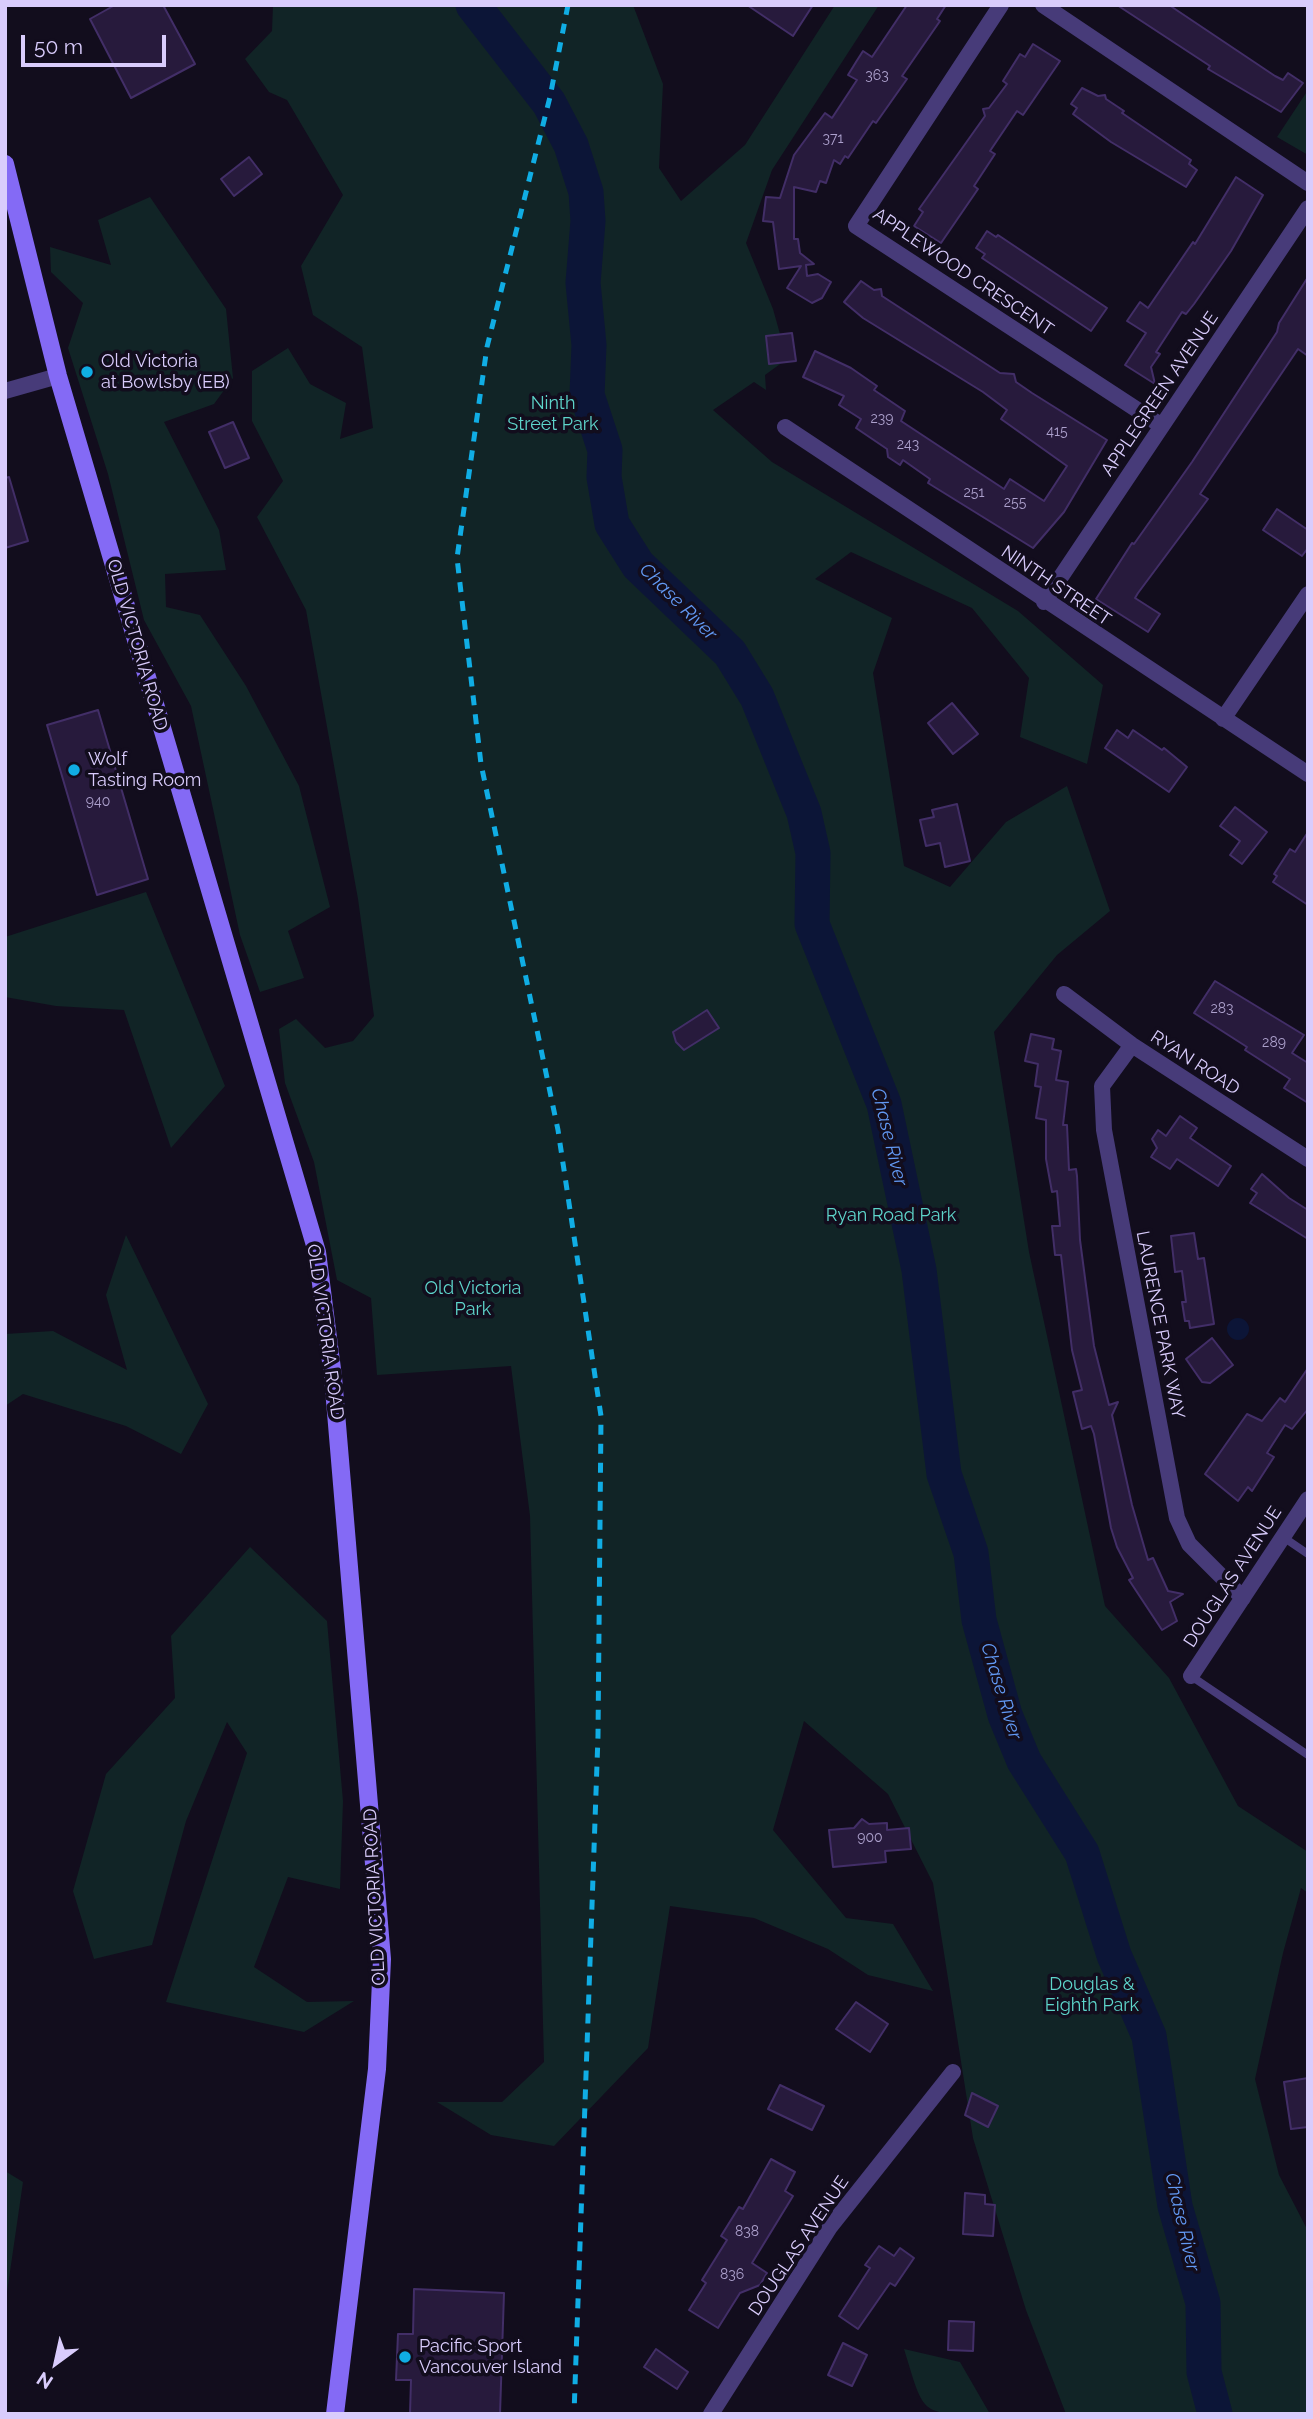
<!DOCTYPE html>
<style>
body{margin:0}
#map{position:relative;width:1313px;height:2419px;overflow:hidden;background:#120d1d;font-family:Raleway,sans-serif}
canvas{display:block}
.frame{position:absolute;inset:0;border:7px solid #d9ccfc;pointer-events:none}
.north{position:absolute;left:21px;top:2328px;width:70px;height:70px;-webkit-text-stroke:5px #120d1d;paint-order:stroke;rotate:213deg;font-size:19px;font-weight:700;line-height:28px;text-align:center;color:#d9ccfc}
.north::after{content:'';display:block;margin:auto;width:24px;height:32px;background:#d9ccfc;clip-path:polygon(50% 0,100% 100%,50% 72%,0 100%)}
.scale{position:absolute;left:21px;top:35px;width:145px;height:32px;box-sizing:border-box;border:4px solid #d9ccfc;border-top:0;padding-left:9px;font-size:21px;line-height:24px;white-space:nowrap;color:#d9ccfc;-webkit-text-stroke:5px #120d1d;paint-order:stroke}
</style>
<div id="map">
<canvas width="1313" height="2419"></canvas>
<div class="frame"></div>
<div class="north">N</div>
<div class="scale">50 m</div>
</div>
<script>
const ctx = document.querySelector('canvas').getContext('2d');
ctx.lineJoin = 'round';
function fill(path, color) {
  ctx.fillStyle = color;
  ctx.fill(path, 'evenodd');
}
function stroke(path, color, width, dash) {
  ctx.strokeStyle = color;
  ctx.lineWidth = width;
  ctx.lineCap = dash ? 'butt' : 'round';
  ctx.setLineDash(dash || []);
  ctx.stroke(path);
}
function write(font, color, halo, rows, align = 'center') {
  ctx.font = font + ' Raleway,sans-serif';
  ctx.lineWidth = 7;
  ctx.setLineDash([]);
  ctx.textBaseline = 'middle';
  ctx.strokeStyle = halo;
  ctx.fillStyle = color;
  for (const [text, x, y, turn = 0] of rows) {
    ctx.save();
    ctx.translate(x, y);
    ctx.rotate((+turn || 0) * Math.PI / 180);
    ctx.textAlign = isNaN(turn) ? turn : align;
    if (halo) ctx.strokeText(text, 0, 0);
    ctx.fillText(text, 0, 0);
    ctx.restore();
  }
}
const green = new Path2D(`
 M273 5H633L663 84 659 168 681 201 745 145 835 5H879L772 170 746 243 773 309 787 359 765 375 766 390 754 382 713 410 772 462 1018 611 1103 685 1087 764 1020 737 1029 678 972 608 851 552 815 579 892 618 873 673 904 866 950 887 1006 822 1067 786 1110 911 1057 955 994 1032 1029 1252 1105 1606 1169 1678 1238 1806 1308 1852V1893L1301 1888 1283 1953 1255 2079 1279 2175 1308 2231V2414H1066L1026 2310 973 2138 933 1883 888 1794 804 1721 773 1830 846 1918 893 1924 933 1991 868 1975 828 1949 754 1918 670 1906 648 2048 554 2146 491 2135 437 2102H502L544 2062 530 1516 511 1366 377 1375 371 1298 337 1280 314 1162 285 1083 279 1029 296 1019 325 1048 353 1041 374 1016 358 899 306 610 257 517 283 481 252 421V371L288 348 310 384 346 403 340 439 373 428 362 347 313 315 301 266 343 195 287 100 269 92 245 59 272 31Z
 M1308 90V155L1277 137Z
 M150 197 226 309 233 378 214 404 164 422 219 530 226 570 165 574 166 607 200 615 246 686 299 786 330 907 288 931 304 978 260 992 240 935 191 706 144 620 108 474 68 348 83 303 51 272 50 247 111 265 98 220Z
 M146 892 225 1086 171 1148 124 1010 56 1006 5 997V937Z
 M126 1235 208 1404 181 1454 126 1426 23 1394 5 1406V1334L53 1331 127 1370 106 1295Z
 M250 1547 327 1621 343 1801 340 1889 288 1877 254 1967 307 2002 354 2001 304 2032 166 2002 247 1753 227 1722 186 1821 152 1945 94 1959 73 1891 106 1774 175 1698 171 1636Z
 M5 2171 23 2182 5 2306Z
 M904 2349 960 2362 990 2414C919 2414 925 2417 904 2349Z`);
const water = new Path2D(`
 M1227 1329a11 11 0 1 1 22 0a11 11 0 1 1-22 0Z`);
const river = new Path2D(`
 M473 5 549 103 571 145 586 192 588 221 583 283 589 345 587 395 605 450 604 477 612 524 638 565 730 653 757 697 804 813 813 853 812 924 884 1104 919 1270 944 1474 971 1553 979 1620 1005 1715 1024 1761 1082 1853 1114 1955 1149 2036 1175 2206 1203 2303 1204 2372 1215 2414`);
const building = new Path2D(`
 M115 5H163L195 64 131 98 90 19Z
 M747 5H813L793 36Z
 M907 5H946L937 19 940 21 902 76 907 79 876 123 873 121 848 158 845 156 840 164 834 160 826 183 820 181 816 192 794 187V239H798L800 253 814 264 806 265 807 276 818 274 831 282 822 298 812 303 787 288 801 266 779 269 773 222 763 221 766 197 780 198 794 155 825 113 832 118 857 80 848 75 856 62 863 51 872 57Z
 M1117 5H1169L1275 76 1283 80 1288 73 1303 83 1281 112 1208 69 1210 66Z
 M1033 44 1060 61 1023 115 1017 111 990 151 995 154 974 186 978 189 941 243 914 226 923 212 919 209 985 116 983 109 989 108 1007 84 1003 81 1020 54 1025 57Z
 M1082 88 1098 96 1105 95 1106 99 1124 111 1122 113 1191 160 1189 164 1197 170 1186 187 1111 142 1073 114 1077 108 1071 104Z
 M249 157 262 174 234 196 221 179Z
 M1236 177 1263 195 1231 251 1194 304 1186 314 1182 312 1156 352 1160 354 1151 367 1155 384 1125 365 1146 333 1127 321 1140 302 1148 308 1193 242 1195 244Z
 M987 231 996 237 998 235 1107 308 1091 331 982 258 985 254 976 248Z
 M1308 277V356L1298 349 1200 494 1208 499 1138 593 1135 598 1160 614 1148 632 1096 599 1132 543 1134 544 1192 462 1277 332 1279 323Z
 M861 281 874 290 881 289 882 296 1000 373 1014 374 1016 382 1032 393 1107 440 1064 512 1033 548 928 483 930 479 903 460 900 465 888 457 887 449 856 428 861 419 839 405 844 396 803 377 815 351 851 368 877 386 874 390 905 411 901 421 1004 489 1010 479 1044 501 1067 466 1001 419 1007 410 983 392 863 318 844 302Z
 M792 333 796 361 769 364 766 336Z
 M233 422 249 458 225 468 209 432Z
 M9 477 28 541 5 548V478Z
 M1277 509 1308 530V548L1302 556 1263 530Z
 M952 703 978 734 953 754 928 723Z
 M98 710 148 879 97 895 47 725Z
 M1117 730 1128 738 1133 730 1162 750 1164 748 1187 767 1169 792 1105 748Z
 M957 804 970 861 945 867 940 843 926 846 920 820 934 817 932 810Z
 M1235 807 1267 832 1242 864 1230 855 1240 841 1220 826Z
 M1308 832V905L1273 882 1277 876 1274 874 1290 849 1295 852Z
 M1215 981 1304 1035 1292 1053 1308 1063V1103L1284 1088 1290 1079 1245 1050 1247 1047 1194 1013Z
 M707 1010 719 1028 684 1050 676 1042 673 1032Z
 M1031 1034 1054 1039 1052 1049 1061 1051 1056 1080 1068 1082 1063 1125H1067L1069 1170 1076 1169 1077 1176 1080 1240 1094 1346 1109 1405 1118 1402 1112 1415 1132 1505 1148 1560 1153 1558 1168 1591 1183 1594 1170 1602 1177 1621 1162 1630 1129 1580 1133 1578 1117 1547 1111 1528 1094 1434 1091 1426 1082 1429 1073 1392 1082 1390 1072 1350 1061 1255H1055L1052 1226H1060L1057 1191 1052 1192 1046 1159V1120L1036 1118 1041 1087 1035 1086 1038 1064 1025 1061Z
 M1180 1116 1197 1128 1190 1138 1231 1166 1218 1186 1177 1159 1170 1169 1151 1157 1157 1148 1152 1139 1158 1130 1166 1136Z
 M1262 1174 1289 1198 1308 1210V1239L1250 1203 1257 1193 1251 1189Z
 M1194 1233 1198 1259 1204 1258 1214 1324 1190 1328 1189 1321H1185L1182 1302H1186L1182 1271 1175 1272 1171 1236Z
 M1212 1338 1233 1365 1210 1383 1202 1382 1186 1359Z
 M1308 1368V1409L1292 1429 1285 1425 1267 1453 1274 1457 1252 1491 1248 1487 1238 1501 1205 1474 1247 1414 1262 1421 1280 1398 1285 1402Z
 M862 1819 869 1824 887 1823V1830L909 1828 911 1849 885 1851 886 1862 833 1867 829 1830 854 1828Z
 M856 2002 888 2024 870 2052 836 2029Z
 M1308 2078V2127L1291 2129 1284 2082Z
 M780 2085 824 2106 812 2130 768 2109Z
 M972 2093 998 2106 988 2127 965 2115Z
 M771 2159 795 2172 785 2191 793 2196 752 2263 767 2273 760 2285 740 2293 718 2328 689 2310 706 2283 702 2280 727 2240 721 2236 739 2207 743 2209Z
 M965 2193 985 2195V2204L995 2205 993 2236 963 2234Z
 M879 2246 894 2256 900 2248 914 2258 895 2286 890 2283 858 2329 839 2316 870 2268 865 2265Z
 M414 2289 504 2293 500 2414H410L411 2380H396L398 2334H413Z
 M949 2321 974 2322 973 2351 948 2350Z
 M843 2343 867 2355 852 2386 828 2375Z
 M656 2349 688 2372 677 2389 644 2367Z`);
const lane = new Path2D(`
 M1283 1537 1308 1554
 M1191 1676 1308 1755`);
const street = new Path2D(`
 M1001 5 856 226 1162 426
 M1043 5 1308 183
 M5 391 58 376
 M785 427 1308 774
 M1044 602 1308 208
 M1223 719 1308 594
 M1064 994 1132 1045 1308 1159
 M1132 1045 1102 1086 1104 1130 1177 1518 1189 1544 1243 1598
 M1191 1676 1308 1499
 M711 2414 830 2227 953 2072`);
const secondary = new Path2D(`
 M5 164 58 376 317 1252 333 1377 382 1959 377 2069 335 2414`);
const rail = new Path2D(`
 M568 5 550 97 487 347 457 558 481 764 558 1130 601 1416 598 1736 574 2414`);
const markers = [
 [87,372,7,"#10ade4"],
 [74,770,7,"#10ade4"],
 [405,2357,7,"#10ade4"]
];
const numberNames = [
 ["363",877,76],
 ["371",833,139],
 ["239",882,419],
 ["415",1057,432],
 ["243",908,445],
 ["251",974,493],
 ["255",1015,503],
 ["940",98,802],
 ["283",1222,1009],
 ["289",1274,1043],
 ["900",870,1838],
 ["838",747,2232],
 ["836",732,2275]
];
const streetNames = [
 ["APPLEWOOD CRESCENT",963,272,34],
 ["APPLEGREEN AVENUE",1160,394,-56],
 ["NINTH STREET",1056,586,34],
 ["OLD VICTORIA ROAD",137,645,74],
 ["RYAN ROAD",1195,1063,33],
 ["LAURENCE PARK WAY",1160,1325,79],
 ["OLD VICTORIA ROAD",325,1332,82],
 ["DOUGLAS AVENUE",1233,1577,-57],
 ["OLD VICTORIA ROAD",375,1897,-93],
 ["DOUGLAS AVENUE",799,2246,-56]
];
const poiNames = [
 ["Old Victoria",101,362],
 ["at Bowlsby (EB)",101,383],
 ["Wolf",88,760],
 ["Tasting Room",88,781],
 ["Pacific Sport",419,2347],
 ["Vancouver Island",419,2368]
];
const parkNames = [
 ["Ninth",553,404],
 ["Street Park",553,425],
 ["Ryan Road Park",891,1216],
 ["Old Victoria",473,1289],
 ["Park",473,1310],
 ["Douglas &",1092,1985],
 ["Eighth Park",1092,2006]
];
const waterNames = [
 ["Chase River",678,602,45],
 ["Chase River",889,1137,76],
 ["Chase River",1001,1691,73],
 ["Chase River",1182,2222,77]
];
fill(green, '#112426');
fill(water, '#0c1537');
stroke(river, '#0c1537', 35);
fill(building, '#271a3c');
stroke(building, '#422e67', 2);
stroke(lane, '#473b79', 8);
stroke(street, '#473b79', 16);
stroke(secondary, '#846af5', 18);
stroke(rail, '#10ade4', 5, [10, 9]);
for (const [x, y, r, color] of markers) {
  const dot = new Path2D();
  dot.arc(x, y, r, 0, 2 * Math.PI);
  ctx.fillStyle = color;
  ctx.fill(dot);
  stroke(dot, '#120d1d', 2.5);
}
write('14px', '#aca0cc', null, numberNames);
write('18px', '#d9ccfc', '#120d1d', streetNames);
write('18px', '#d9ccfc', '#120d1d', poiNames, 'left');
write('18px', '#5ed5cb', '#120d1d', parkNames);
write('italic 19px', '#6299f4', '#120d1d', waterNames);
</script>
